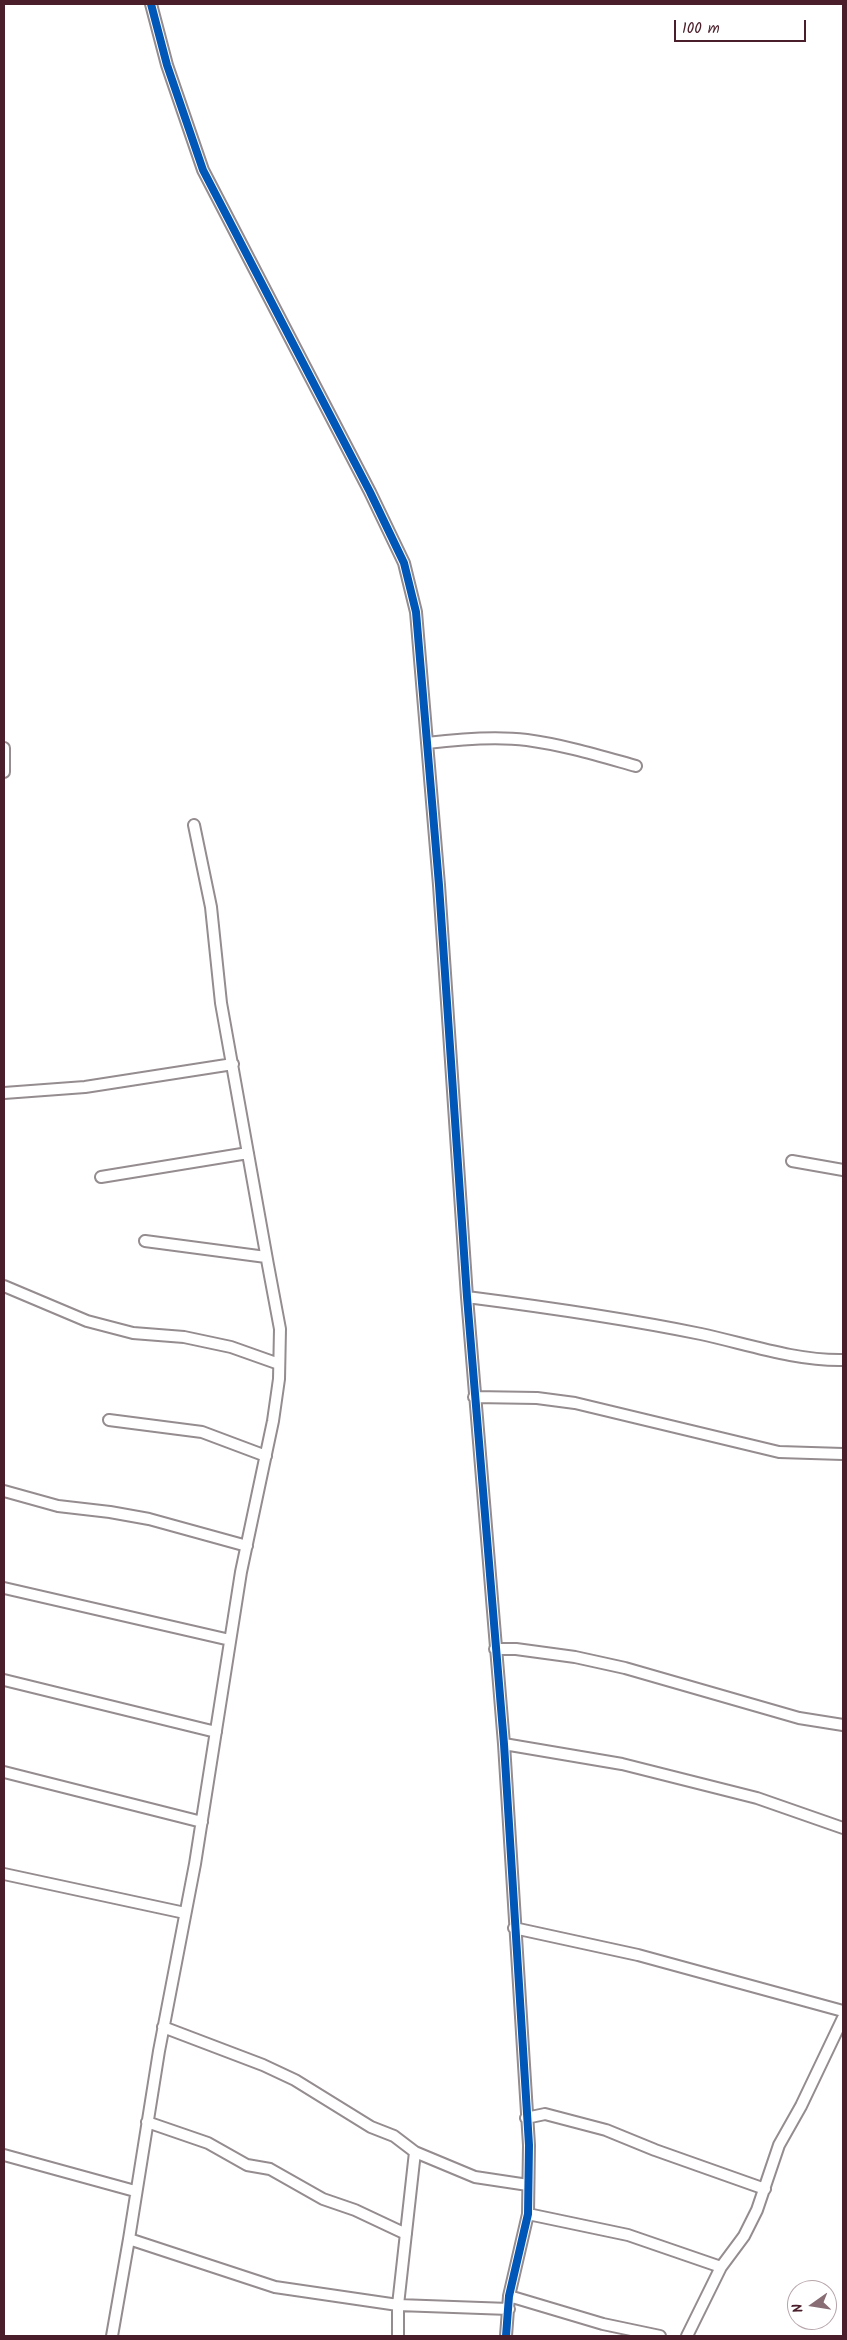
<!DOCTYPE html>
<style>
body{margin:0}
#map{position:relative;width:847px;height:2340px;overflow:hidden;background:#fff;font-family:Kalam,sans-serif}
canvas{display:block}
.frame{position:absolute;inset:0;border:5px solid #4a1f2b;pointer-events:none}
.north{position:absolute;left:787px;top:2280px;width:50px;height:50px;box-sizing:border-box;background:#fff;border:1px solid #b7a5aa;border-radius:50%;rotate:257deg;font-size:14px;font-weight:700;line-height:20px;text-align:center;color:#4a1f2b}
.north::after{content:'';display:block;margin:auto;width:18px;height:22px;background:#896d75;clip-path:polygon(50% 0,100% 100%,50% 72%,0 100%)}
.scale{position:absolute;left:674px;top:20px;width:132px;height:22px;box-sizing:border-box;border:2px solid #4a1f2b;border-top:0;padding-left:6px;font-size:15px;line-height:18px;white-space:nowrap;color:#4a1f2b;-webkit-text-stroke:4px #fff;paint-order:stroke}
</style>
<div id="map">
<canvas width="847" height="2340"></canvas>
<div class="frame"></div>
<div class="north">N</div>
<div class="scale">100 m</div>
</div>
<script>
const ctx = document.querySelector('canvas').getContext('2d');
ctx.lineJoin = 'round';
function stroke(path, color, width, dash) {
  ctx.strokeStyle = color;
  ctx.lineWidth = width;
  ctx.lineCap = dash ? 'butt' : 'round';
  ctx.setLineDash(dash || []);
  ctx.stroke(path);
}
const minor = new Path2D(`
 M151 4 167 65 203 170 370 492 404 563 416 612 439 885 467 1297 504 1744 529 2145 528 2214 509 2296 506 2336
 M427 743C460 739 494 736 527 740 564 745 600 756 636 766
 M4 748V772
 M4 1093 85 1087 233 1064
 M792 1161 843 1170
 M101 1177 248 1153
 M145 1241 266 1257
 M4 1286 87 1321 133 1333 184 1337 231 1347 279 1364
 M467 1297C545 1307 623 1318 701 1334 747 1344 796 1361 843 1360
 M474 1397 537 1398 575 1403 779 1452 843 1454
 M109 1420 202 1432 266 1456
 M4 1491 58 1506 110 1512 149 1519 247 1546
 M4 1588 230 1640
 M495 1649H516L575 1657 625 1668 799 1718 843 1725
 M4 1680 216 1732
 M504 1744 622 1764 757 1798 843 1828
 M4 1772 202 1822
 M4 1874 185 1913
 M514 1928 638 1955 843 2011
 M163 2027 263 2065 295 2080 371 2127 394 2136 415 2152
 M526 2118 545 2114 606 2130 655 2150 765 2189
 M147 2122 208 2143 247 2165 270 2169 323 2199 355 2210 406 2234
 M4 2155 135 2191
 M528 2214 628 2235 721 2267
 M129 2239 159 2051 195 1864 241 1572 273 1421 279 1379 280 1329 268 1265 221 1003 211 907 194 825
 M509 2296 603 2324 660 2336
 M112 2336 129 2239 275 2287 398 2305 509 2309
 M398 2336V2305L415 2152 475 2177 528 2185
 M687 2336 721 2267 744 2236 757 2210 779 2145 801 2106 843 2018`);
const cycleway = new Path2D(`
 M151 4 167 65 203 170 370 492 404 563 416 612 439 885 467 1297 504 1744 529 2145 528 2214 509 2296 506 2336`);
stroke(minor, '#948c8e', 14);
stroke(minor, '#fff', 10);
stroke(cycleway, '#0057b8', 8);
</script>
